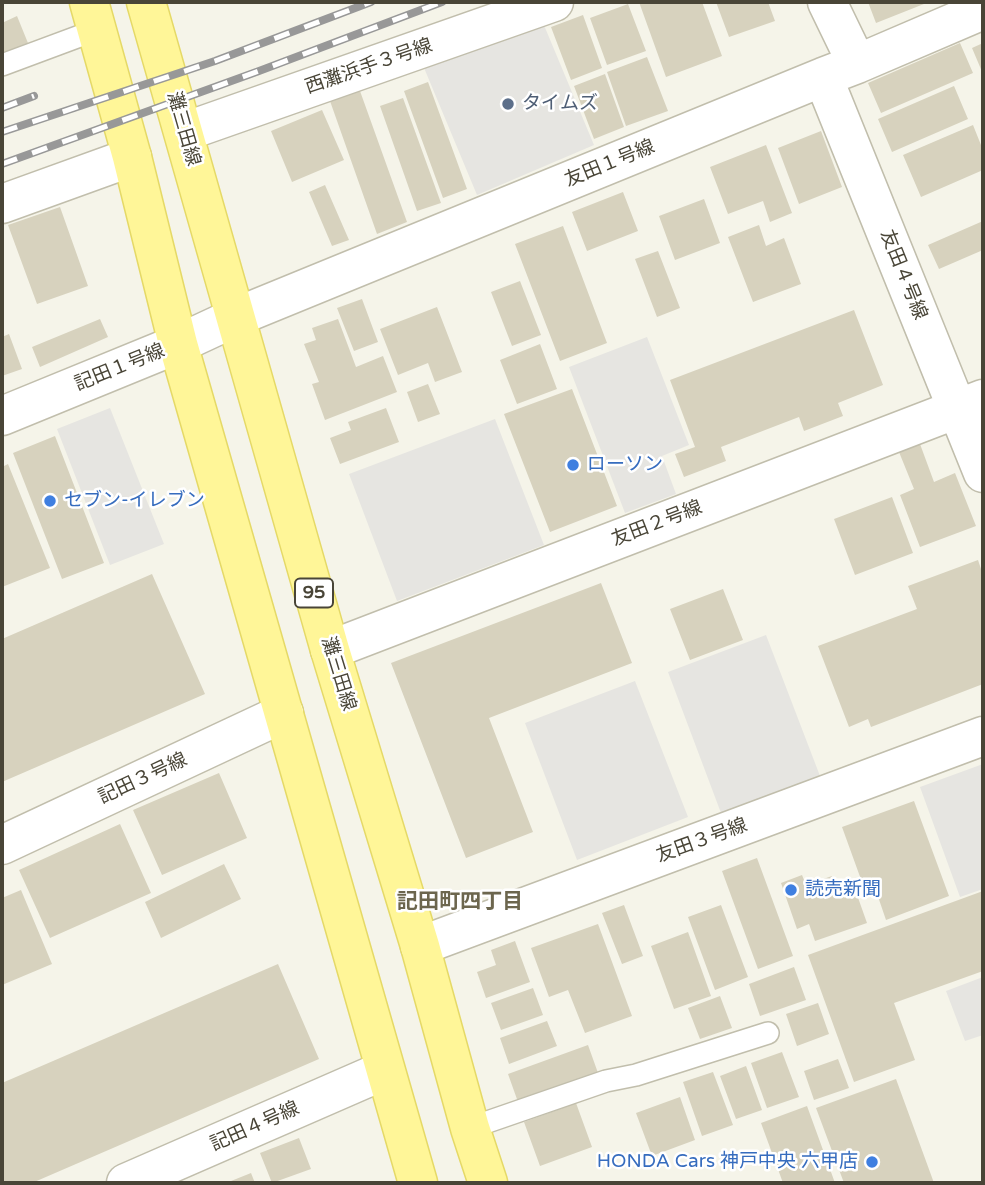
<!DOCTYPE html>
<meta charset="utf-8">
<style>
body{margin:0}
#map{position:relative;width:985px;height:1185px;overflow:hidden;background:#f5f4e9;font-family:"Varela Round",sans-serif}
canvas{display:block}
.frame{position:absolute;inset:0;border:4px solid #494537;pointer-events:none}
</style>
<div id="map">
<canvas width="985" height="1185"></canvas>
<div class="frame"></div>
</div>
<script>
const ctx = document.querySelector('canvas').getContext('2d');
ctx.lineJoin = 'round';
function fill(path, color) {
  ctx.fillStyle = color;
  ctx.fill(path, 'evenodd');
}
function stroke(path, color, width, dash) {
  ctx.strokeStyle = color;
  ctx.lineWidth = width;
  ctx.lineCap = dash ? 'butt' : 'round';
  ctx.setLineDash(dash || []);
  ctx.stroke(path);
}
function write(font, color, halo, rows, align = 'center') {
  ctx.font = font + ' "Varela Round","Noto Sans JP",sans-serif';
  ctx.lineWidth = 5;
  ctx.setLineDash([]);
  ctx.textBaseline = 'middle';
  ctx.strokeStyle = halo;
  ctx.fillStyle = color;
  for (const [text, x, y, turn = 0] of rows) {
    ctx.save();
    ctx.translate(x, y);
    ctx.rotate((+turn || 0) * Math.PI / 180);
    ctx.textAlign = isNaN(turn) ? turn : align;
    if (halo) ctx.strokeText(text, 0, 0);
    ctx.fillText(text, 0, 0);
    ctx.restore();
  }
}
const parking = new Path2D(`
 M541 18 594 145 477 195 422 63Z
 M647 337 689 445 662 456 676 494 625 513 569 367Z
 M110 408 164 544 110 565 57 429Z
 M495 419 544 545 397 601 349 474Z
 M766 635 820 776 721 813 668 672Z
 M635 681 688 817 577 860 525 723Z
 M983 764V889L960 897 920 787Z
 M983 977V1035L965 1041 946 991Z`);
const building = new Path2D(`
 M639 2H702L722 56 666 77Z
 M716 2H768L775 21 729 37Z
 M868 2H929L876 23Z
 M628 4 646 51 607 65 590 18Z
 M583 15 602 68 571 80 551 27Z
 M17 16 30 48 2 60V23Z
 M960 43 973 73 881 113 868 83Z
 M983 43V74L972 48Z
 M647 57 668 111 626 126 607 72Z
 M605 74 624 127 594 139 574 86Z
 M428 82 467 189 443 198 404 91Z
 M954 86 968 119 892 152 878 119Z
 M360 91 407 222 377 234 330 101Z
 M403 98 441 203 417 211 380 106Z
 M322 110 344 160 292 182 271 131Z
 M973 125 983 150V170L921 197 903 155Z
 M821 131 842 187 799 204 778 148Z
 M766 145 792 213 770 222 763 201 728 214 710 167Z
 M325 185 349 240 332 246 309 192Z
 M623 192 638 231 587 251 572 212Z
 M704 199 720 243 675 260 659 216Z
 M60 207 88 286 37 304 8 225Z
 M983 221V250L939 269 928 245Z
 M759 225 766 246 784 238 801 284 753 302 728 237Z
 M563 226 607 343 560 361 515 244Z
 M658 251 680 308 657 317 635 259Z
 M520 281 541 335 512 346 491 292Z
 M362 299 378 342 354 351 337 308Z
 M437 307 462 372 435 382 428 363 398 375 380 329Z
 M854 310 883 385 838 403 843 416 804 431 799 417 721 447 726 461 684 477 675 454 695 447 670 380Z
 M100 319 108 337 40 367 32 347Z
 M338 319 356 367 383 356 397 392 325 420 312 384 319 382 304 344 316 340 312 328Z
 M9 334 22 369 2 376V337Z
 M540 344 557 389 517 404 500 360Z
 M428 384 440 414 418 422 407 392Z
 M572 389 617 506 550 532 504 414Z
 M386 408 399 442 340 464 330 438 351 430 348 422Z
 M55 436 104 563 62 579 13 453Z
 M920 444 934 482 955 473 976 526 920 547 900 495 914 489 899 452Z
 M8 464 50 568 2 587V467Z
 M892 497 913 553 855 575 834 519Z
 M978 560 983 575V684L871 727 868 719 849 727 818 646 917 609 908 586Z
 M152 574 205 694 2 782V639Z
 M601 583 632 663 489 718 533 832 466 858 391 663Z
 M723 589 743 640 690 660 670 609Z
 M219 773 247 838 162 875 133 810Z
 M914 801 949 896 886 920 873 882 863 885 842 827Z
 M120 824 151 893 50 938 19 870Z
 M757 858 793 956 758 969 722 871Z
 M224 864 241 899 161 938 145 902Z
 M802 875 806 885 832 876 839 897 856 892 867 923 815 941 809 924 797 929 781 883Z
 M21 890 52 964 2 985V898Z
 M983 891V971L894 1003 915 1060 854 1082 808 955Z
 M624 905 643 956 622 964 602 913Z
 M721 905 748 977 715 990 688 917Z
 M598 924 632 1016 585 1033 568 990 549 997 531 948Z
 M688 932 711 996 674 1009 651 946Z
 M515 941 530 982 486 998 477 972 496 965 491 950Z
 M278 964 319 1059 32 1183H2V1083Z
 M794 967 806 1000 760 1016 749 984Z
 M533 988 543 1015 501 1030 491 1003Z
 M720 996 732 1028 700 1039 688 1008Z
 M818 1003 829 1034 797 1046 786 1014Z
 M547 1021 557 1046 509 1064 500 1038Z
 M588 1045 598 1073 518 1102 508 1074Z
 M782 1052 799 1097 767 1108 751 1063Z
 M838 1059 849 1088 814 1100 804 1071Z
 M746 1066 762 1110 736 1119 720 1076Z
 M713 1072 733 1125 702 1136 683 1082Z
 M896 1079 934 1183H844L816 1108Z
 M680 1097 695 1140 652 1156 636 1113Z
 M576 1103 592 1147 540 1166 524 1122Z
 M807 1106 835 1183H783L761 1123Z
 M299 1138 311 1169 272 1183 260 1153Z
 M251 1173 255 1183H226Z`);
const lane = new Path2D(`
 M2 65 96 30
 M470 1128 606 1081 636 1075 768 1033`);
const street = new Path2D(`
 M827 2 857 64
 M823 77 983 473
 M184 132 554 2
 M2 204 132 157
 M2 416 178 344 236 317 823 77 857 64 983 10
 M330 650 983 399
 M2 845 284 713
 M420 946 983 736
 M126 1183 385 1070`);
const primary = new Path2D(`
 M89 2 132 157 178 344 418 1183
 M146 2 330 650 420 946 470 1128 488 1183`);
const rail = new Path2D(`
 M2 108 34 96
 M2 132 215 61 371 2
 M2 164 259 71 442 2`);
const markers = [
 [508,104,7,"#5c6f8a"],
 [573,465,7,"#3f7fe0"],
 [50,501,7,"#3f7fe0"],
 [791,890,7,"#3f7fe0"],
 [872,1162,7,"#3f7fe0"]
];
const shields = [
 [314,593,38]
];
const shieldNames = [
 ["95",314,593]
];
const streetNames = [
 ["西灘浜手３号線",369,67,-19],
 ["灘三田線",183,129,74],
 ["友田１号線",610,164,-22],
 ["友田４号線",903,275,68],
 ["記田１号線",120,368,-22],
 ["友田２号線",657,524,-21],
 ["灘三田線",338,674,73],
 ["記田３号線",143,779,-25],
 ["友田３号線",702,841,-20],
 ["記田４号線",255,1127,-24]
];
const serviceNames = [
 ["タイムズ",522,104]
];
const shopNames = [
 ["ローソン",587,465],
 ["セブン-イレブン",64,501],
 ["読売新聞",805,890],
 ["HONDA Cars 神戸中央 六甲店",858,1162,"right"]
];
const neighbourhoodNames = [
 ["記田町四丁目",460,902]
];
fill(parking, '#e6e5e1');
fill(building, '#d7d2be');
stroke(lane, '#c1beac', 24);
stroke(street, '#c1beac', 41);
stroke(primary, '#e5d967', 41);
stroke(lane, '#fff', 21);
stroke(street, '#fff', 38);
stroke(primary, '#fff698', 38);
stroke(rail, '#989898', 8);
stroke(rail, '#fff', 5, [16]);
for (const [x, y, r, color] of markers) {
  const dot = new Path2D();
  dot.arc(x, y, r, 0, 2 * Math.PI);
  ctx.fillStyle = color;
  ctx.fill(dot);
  stroke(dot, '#fff', 2.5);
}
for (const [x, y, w] of shields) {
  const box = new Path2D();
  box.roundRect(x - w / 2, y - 14.5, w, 29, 5);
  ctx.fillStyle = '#fff';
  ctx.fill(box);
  stroke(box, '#494537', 2);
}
write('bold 18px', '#494537', null, shieldNames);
write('19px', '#494537', '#fff', streetNames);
write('19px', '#4e5e75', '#fff', serviceNames, 'left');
write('19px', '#366cbe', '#fff', shopNames, 'left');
write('bold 21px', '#6c664e', '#fff', neighbourhoodNames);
</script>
